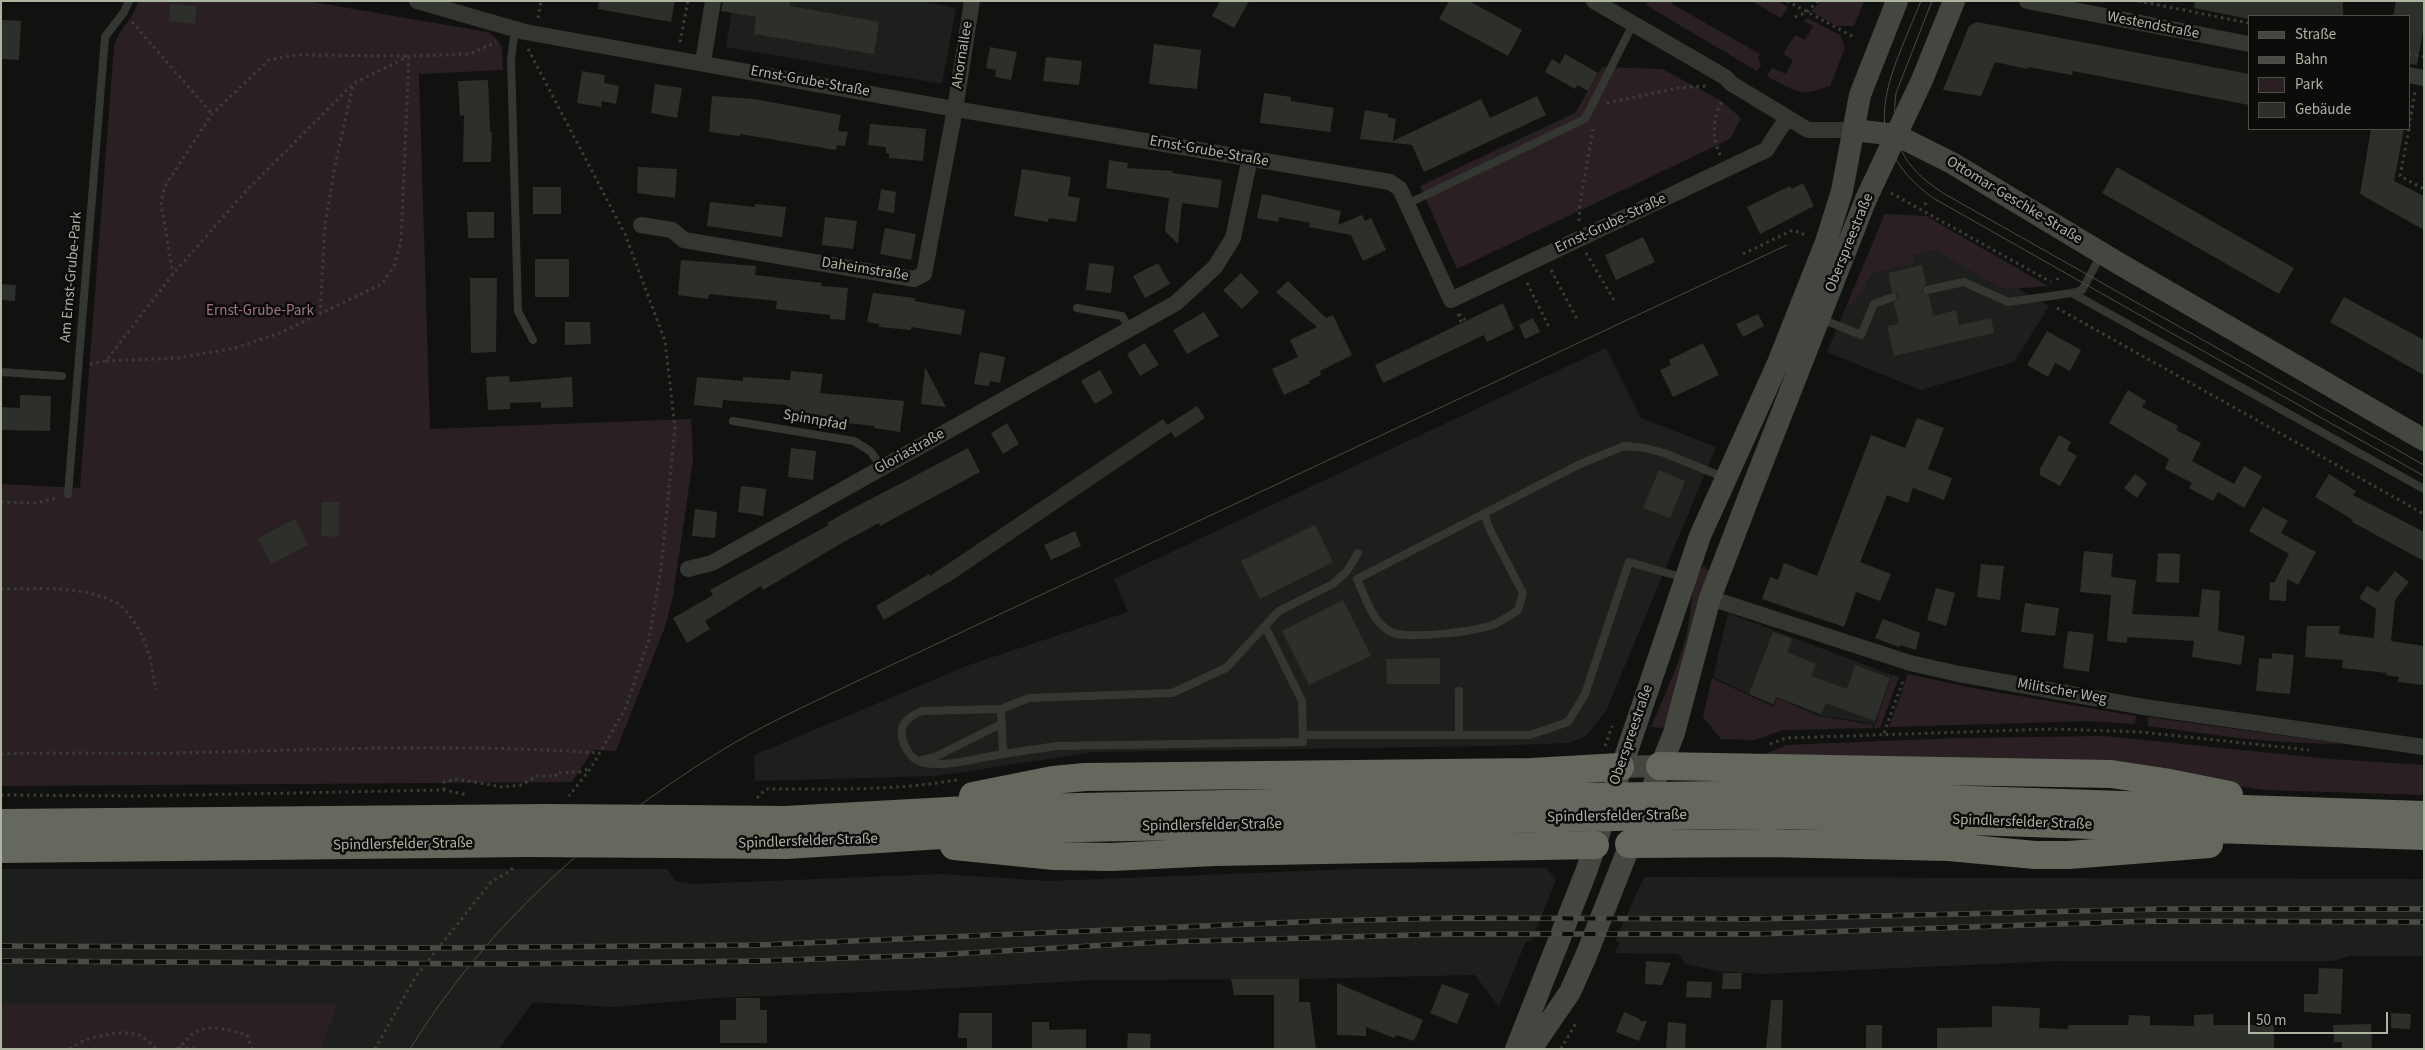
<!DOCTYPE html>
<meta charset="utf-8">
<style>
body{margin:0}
#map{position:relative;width:2425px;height:1050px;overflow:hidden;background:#111210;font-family:"Source Sans 3",sans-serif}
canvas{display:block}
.frame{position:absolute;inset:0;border:2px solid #adb4a0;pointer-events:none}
.legend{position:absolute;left:2248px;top:15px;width:162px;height:115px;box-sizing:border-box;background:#0c0d0b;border:1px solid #4c5047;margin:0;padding:6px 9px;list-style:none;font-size:15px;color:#adb4a0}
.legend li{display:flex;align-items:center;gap:10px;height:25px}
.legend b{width:25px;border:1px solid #4c5047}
.scale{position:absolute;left:2248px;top:1012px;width:140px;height:22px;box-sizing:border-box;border:2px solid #adb4a0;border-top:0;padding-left:6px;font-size:15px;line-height:18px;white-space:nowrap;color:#adb4a0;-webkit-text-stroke:4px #0c0d0b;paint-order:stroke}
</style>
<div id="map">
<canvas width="2425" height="1050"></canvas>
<div class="frame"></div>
<ul class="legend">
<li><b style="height:6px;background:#44473f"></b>Straße</li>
<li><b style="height:6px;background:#494c44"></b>Bahn</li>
<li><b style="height:14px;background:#2a2023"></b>Park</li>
<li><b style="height:14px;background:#2c2f2a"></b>Gebäude</li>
</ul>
<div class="scale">50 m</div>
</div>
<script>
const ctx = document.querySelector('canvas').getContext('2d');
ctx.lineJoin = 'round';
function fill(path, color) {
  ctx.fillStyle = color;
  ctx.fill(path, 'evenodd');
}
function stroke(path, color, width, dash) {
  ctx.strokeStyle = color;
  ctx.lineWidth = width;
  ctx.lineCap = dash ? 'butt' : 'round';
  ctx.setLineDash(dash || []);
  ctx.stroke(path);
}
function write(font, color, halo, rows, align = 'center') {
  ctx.font = font + ' "Source Sans 3",sans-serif';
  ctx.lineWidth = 5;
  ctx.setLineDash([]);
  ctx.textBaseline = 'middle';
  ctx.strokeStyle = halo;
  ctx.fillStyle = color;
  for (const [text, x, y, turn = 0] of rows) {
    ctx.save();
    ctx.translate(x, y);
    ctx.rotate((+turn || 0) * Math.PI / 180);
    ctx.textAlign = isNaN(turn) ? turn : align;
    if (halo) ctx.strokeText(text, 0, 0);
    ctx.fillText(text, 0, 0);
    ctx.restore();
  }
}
const built = new Path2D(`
 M733 1H919L956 8 942 84 726 47Z
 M1885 214 2049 306 2014 362 1921 390 1827 352Z
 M1606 348 1641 418 1716 447 1606 711 1586 736 1569 743 1491 746 1094 752 936 776 755 781 754 755 969 665 1128 612 1114 579Z
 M1728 613 1892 675 1875 724 1819 715 1777 697 1774 706 1713 677Z
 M1547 868 1556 880 1531 941H1526L1499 1007 1475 975 1299 979 1095 980 917 990 713 998 615 1007 533 1002 499 1049H321L339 1004H1V869H667L675 881 693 884 941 874 1048 881 1355 869Z
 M1644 877 2424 879V956H2349L2334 961H2058L1764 974 1718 971 1686 964 1678 954 1614 953 1620 942 1615 941Z`);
const green = new Path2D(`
 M138 1H307L487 32C505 42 502 51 503 70L419 74 430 429 691 419 693 459 673 596 665 627 616 751 593 750 572 782 1 786V484L80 488 114 47C118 29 135 18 138 1Z
 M1649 1H1673L1672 4 1760 54 1758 58 1761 65 1757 71 1646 5Z
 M1752 1H1778L1788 7 1781 18Z
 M1821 1H1864L1854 26H1837L1811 11Z
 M1807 18 1840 35 1845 48 1830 86C1823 88 1814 92 1807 92 1794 93 1778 82 1767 76L1772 68 1786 74 1793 60 1783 54 1795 35 1805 40 1813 26 1804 21Z
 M1602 67 1662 69 1720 100 1741 118 1730 139 1457 269 1420 186 1575 113Z
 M1885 214 1926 216 2048 286 2011 289 1999 287 1935 250 1912 255 1914 264 1872 273C1866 283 1859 304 1846 307Z
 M1704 566 1710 572 1664 728 1651 727C1665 693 1683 658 1689 621 1691 608 1693 573 1704 566Z
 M1908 674 1972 688 2136 716 2135 724 2088 721 1889 727Z
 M1892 675 1899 677 1880 728H1874Z
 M1712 678 1774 707 1777 698 1819 716 1874 725 1872 728 1783 730 1755 740 1721 739 1703 717Z
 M2148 717 2344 744C2278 744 2213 735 2148 726Z
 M2104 736 2330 759 2424 765V795L2265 790 2223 784 1754 759 1786 745 1960 738Z
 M1 1004H339L321 1049H1Z`);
const building = new Path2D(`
 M599 1H675L671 22 598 9Z
 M723 1H790V6L879 22 874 54 754 34 756 17 721 11Z
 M1220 1H1249L1234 28 1212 16Z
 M1449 1H1469L1522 30 1508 56 1439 19Z
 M2195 1H2335L2343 2V16H2249V19L2194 8Z
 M2396 1H2424V25L2417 65 2409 64V16H2393Z
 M170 4 197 6 195 24 169 21Z
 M1 20 21 21 19 60 1 59Z
 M1977 22 2249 74V105L2073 71 2072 75 2028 67 2027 69 1995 62 1981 96 1943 90 1969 26Z
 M1154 44 1201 50 1197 89 1149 84Z
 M990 47 1017 52 1011 80 995 77 996 70 986 68Z
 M1565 54 1598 73 1588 91 1578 85 1575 89 1545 72 1552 59 1560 64Z
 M1046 57 1082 61 1079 85 1043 81Z
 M582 71 605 75 604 83 619 86 616 104 602 101 601 107 577 103Z
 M488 80 490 132H492L491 162H463L464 115 460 116 458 81Z
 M655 84 682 88 677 118 651 113Z
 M1264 93 1291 97V101L1334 108 1330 132 1260 123Z
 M712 96 754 99 841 115 838 131 848 132 845 146 837 145 836 150 740 134V136L709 132Z
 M1537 96 1546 115 1424 172 1412 145 1360 139 1365 110 1388 114V117L1396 119 1393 141 1481 99 1490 118Z
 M870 124 926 129 923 161 889 158V154L886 153V147L868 145Z
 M2371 129H2404L2394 181 2424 196V230L2360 194Z
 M1109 160 1128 163 1127 168 1173 171 1172 173 1222 180 1218 208 1182 203 1178 244 1165 231 1169 198 1106 188Z
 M638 167 677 169 675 198 637 193Z
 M2117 167 2294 268 2279 294 2102 193Z
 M1022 169 1071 177 1068 196 1080 198 1076 222 1049 218 1048 222 1014 216Z
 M1803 183 1814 206 1760 234 1747 207 1790 186 1792 189Z
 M533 187H561V214H533Z
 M881 189 896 192 894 213 878 210Z
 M1262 194 1341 211 1338 225 1362 215 1365 221 1371 218 1386 250 1363 261 1351 235 1309 227 1310 223 1279 217 1278 222 1257 218Z
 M710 202 755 207V204L786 207 782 237 707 226Z
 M467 212H494V238H468Z
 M825 217 857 221 853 249 822 245Z
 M885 228 916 234 911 260 880 254Z
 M1643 237 1655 262 1616 280 1605 255Z
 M535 259H569V297H535Z
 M681 260 756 266 755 275 822 283 821 286 848 288 845 320 830 319V315L776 309 777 301 709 294 708 299 678 295Z
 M1089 263 1114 266 1111 293 1086 290Z
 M1158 263 1170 284 1145 298 1133 276Z
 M1922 265 1926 284 1922 288V292L1929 295 1933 316 1956 310 1959 325 1991 318 1994 333 1894 356 1887 326 1899 324 1894 303 1899 297 1897 293 1892 292 1888 273Z
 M1241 273 1259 292 1242 309 1223 290Z
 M470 278H497L496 352 471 353Z
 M1288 281 1326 318 1333 315 1352 355 1320 371 1321 375 1309 381 1310 383 1284 395 1272 369 1298 357 1290 340 1317 327 1276 292Z
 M1 284 16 285 15 301 1 300Z
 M873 293 915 298V301L965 310 961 335 911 327V330L879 327V324L867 322Z
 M2344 297 2424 340V375L2330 322Z
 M1503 303 1514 329 1487 342 1484 335 1383 383 1375 365Z
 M1204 312 1219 336 1187 354 1173 330Z
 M1758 314 1764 326 1743 337 1736 324Z
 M1533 318 1540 332 1525 339 1519 325Z
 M565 322H590L591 344 565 345Z
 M2047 331 2081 350 2070 371 2055 363 2048 377 2027 365Z
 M1145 343 1159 365 1140 376 1127 354Z
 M1703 343 1719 375 1673 397 1660 370 1671 365 1669 360Z
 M980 352 1005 357 1000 383 990 381 989 386 974 384Z
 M925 367 946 407 921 404Z
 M1100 370 1113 393 1095 404 1081 381Z
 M791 371 823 374 820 393 904 401 900 432 874 428V426L829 421 830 418 786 413 787 405 723 400 722 408 694 405 697 377 743 381V377L790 380Z
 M509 376 510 382 572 377 573 407 541 408V402L510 403V409L488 410 486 377Z
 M2128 390 2146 401 2142 407 2178 426 2176 430 2201 443 2192 461 2234 484 2244 466 2262 476 2244 508 2218 492 2213 501 2189 488 2192 483 2165 469 2169 459 2109 423Z
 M20 395 51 396 50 431 1 430V407L20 408Z
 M1197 406 1205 418 1175 438 1171 432 951 581 884 620 876 606 929 574 930 576 1163 419 1171 431 1167 425Z
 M1917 418 1944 428 1928 469 1952 478 1944 500 1913 488 1908 503 1887 495 1860 562 1891 574 1880 601 1856 592 1844 627 1762 599 1770 577 1778 580 1784 563 1817 576 1871 435 1905 448Z
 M1007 423 1019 444 1003 454 991 433Z
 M2059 435 2071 442 2067 450 2077 456 2060 486 2040 475V469Z
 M791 448 816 451 813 480 788 477Z
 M968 448 980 472 880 526 879 523 840 544 763 590 761 586 705 621 710 629 687 643 673 618 713 595 710 590 829 525 827 523 846 512Z
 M1659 470 1685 481 1670 518 1643 508Z
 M2135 474 2147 483 2137 498 2124 488Z
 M2329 474 2356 491 2353 495 2424 532V561L2352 522 2353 520 2315 497Z
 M741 486 766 489 763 516 738 512Z
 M322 502H339V537L321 536Z
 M2263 507 2288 521 2281 533 2316 552 2298 585 2287 579 2286 601 2269 600 2270 582 2274 583 2289 554 2249 531Z
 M695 509 717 512 715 538 692 536Z
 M295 519 308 545 271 564 258 538Z
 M1315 525 1333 562 1260 599 1241 561Z
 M1075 531 1081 546 1051 560 1044 545Z
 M2084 551 2113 554 2111 577 2136 580 2132 614 2199 617 2202 589 2220 591 2218 631 2245 636 2241 665 2192 657 2194 641 2127 637V643L2107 641 2111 595 2080 592Z
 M2158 553 2180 554 2179 583 2156 582Z
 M1981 564 2004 566 2000 600 1977 597Z
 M2395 571 2409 582 2395 600 2391 641 2424 646V685L2398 682 2399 677 2386 675 2387 673 2342 668 2343 660 2305 657 2307 626H2340L2339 634 2374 638 2376 609 2359 598 2367 586 2378 592Z
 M1936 588 1955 593 1946 626 1927 620Z
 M1343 600 1371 656 1309 685 1282 631Z
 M2025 603 2059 608 2055 636 2021 632Z
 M1883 619 1920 633 1916 650 1900 645 1899 647 1875 638Z
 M2068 631 2094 634 2089 672 2063 668Z
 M1773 632 1792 639 1787 652 1816 664 1811 676 1847 689 1855 665 1890 678 1875 721 1826 703 1821 714 1776 697 1773 704 1749 694Z
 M2272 653 2294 655 2290 694 2256 691 2259 658 2272 659Z
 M1440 658V684H1387L1386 659Z
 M1646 961 1671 963 1662 985 1645 984Z
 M2319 968 2343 969 2341 1014 2304 1012V994H2318Z
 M1723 973H1742L1741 989H1722Z
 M1231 979H1299V1002H1310L1316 1049H1274V995H1234Z
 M1687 981 1712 982 1711 998 1686 997Z
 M1337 983 1423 1020 1414 1041 1396 1035 1394 1038 1366 1027V1036L1337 1035Z
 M1442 984 1469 994 1457 1024 1430 1013Z
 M736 998H760V1010H767V1043H720V1020H736Z
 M1771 1000H1783L1781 1049H1766Z
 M1992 1006 2040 1008 2039 1028 2068 1029V1025H2128L2129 1015 2150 1016V1025L2194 1026V1015L2213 1014 2214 1025H2274V1049H1937V1028L1992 1027Z
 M1624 1012 1640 1019 1639 1021H1647L1639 1041 1616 1032Z
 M959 1013H992V1049H967V1038H958Z
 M2391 1013 2411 1014 2410 1029 2391 1028Z
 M1032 1022H1049V1030L1086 1029V1049H1032Z
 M1668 1022 1686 1024 1685 1049H1666Z
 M2371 1024 2372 1049H2342V1042H2334L2333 1025Z
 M1866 1025H1882V1049H1866Z
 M1128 1033 1151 1034 1150 1049H1127Z`);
const path = new Path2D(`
 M1787 1 1854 37
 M2138 1 2249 23
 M1795 17 1807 12 1818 1
 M538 18 541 1
 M132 22 212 114
 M680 42 688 1
 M528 49 625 234 665 341 675 428 661 568 649 639 626 707 591 768 569 796
 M2409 54 2424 57
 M1607 103 1678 88 1706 86
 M2409 127 2415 92
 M2409 129 2400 176 2424 189
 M1720 155C1711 134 1713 118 1723 99
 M1891 193 2051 282
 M1925 205 1927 200
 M1579 221 1580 204 1593 129
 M1586 253 1614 300
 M1743 254 1793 230 1808 236
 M1551 270 1577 319
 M2057 280 2060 275
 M1527 283 1549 327
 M2057 308 2424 514
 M320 314 325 224 336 161 353 85
 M1458 314 1461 322
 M1459 314 1465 320
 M106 361 178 358 235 348 280 333 382 284 395 264 401 240 409 56 296 55 269 60 212 114 165 186 161 203 173 274
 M90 364 106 361 173 274 246 191 354 83 409 56 470 54 496 42
 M1 502 36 503 57 498
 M1 589C39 589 80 585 115 602 128 608 143 635 147 648 152 661 153 676 156 690
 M1884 733 1904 678
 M1770 744 1786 738 2052 729 2141 732 2309 750
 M1605 746 1612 726
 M1 754C58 752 115 754 172 753 315 750 457 743 600 753
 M444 790V782L457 779 502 787 522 785 536 776H556V773L579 772 591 768
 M1 795 136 796 444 790 468 795
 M757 798 766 789C829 789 894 791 957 780
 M179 1048 199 1049
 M70 1049C83 1037 124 1028 141 1036 147 1039 152 1045 156 1049
 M177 1049C183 1045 187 1038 192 1034 208 1023 230 1030 247 1035L252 1049
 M375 1049 416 976 491 882 510 871 514 866
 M1561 1049 1577 1021`);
const lane = new Path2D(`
 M515 29 511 59 518 311 533 340
 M1407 204 1585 119 1633 24
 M1927 290 1964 282 2008 302 2072 293 2082 290 2101 255
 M2072 293 2424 489
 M1077 308 1122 316 1130 330
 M1822 319 1861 335 1874 304 1893 297
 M1 372 62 376
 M733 421 854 441 870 451 882 467
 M68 494 105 37 124 12 129 1
 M1484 513 1490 530 1523 593 1518 610C1511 615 1503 620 1495 624 1476 631 1406 641 1389 631 1372 621 1365 596 1357 579L1580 464 1624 446 1645 448 1664 453 1723 477
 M1459 691V735
 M1001 709 922 711C912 715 899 723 902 736 903 745 909 756 918 761 937 770 982 757 1003 754L1001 709 1029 698 1172 693 1226 668 1279 611 1333 584 1347 571 1358 553
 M1303 735H1530L1568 722 1585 694 1629 562 1684 578
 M1003 754 1057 746 1303 742 1302 701 1265 626
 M922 760 935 757 1001 724`);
const street = new Path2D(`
 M417 1 525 32 955 109 1390 182 1400 189 1451 300 1766 150 1787 118
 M1594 1 1725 77 1732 84 1808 130H1854
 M2027 1 2249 44
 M703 62 713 1
 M2409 75 2424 78
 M641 225 672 230 684 240 914 279 924 274 955 109 972 1
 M688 569 712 563 1176 303 1215 267 1233 238 1250 158
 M1710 598 1910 663 1959 674 2144 707 2424 747`);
const secondary = new Path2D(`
 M1854 130 1896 135 1952 163 2118 263 2424 440
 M1620 767 1660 766
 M1516 1049 1586 872 1700 536 1778 363 1826 242 1842 191 1860 95 1897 1
 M1531 1049 1570 992 1586 956 1674 733 1710 598 1748 499 1866 199 1922 80 1954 1`);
const highway = new Path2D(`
 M1660 766 2111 774 2164 782 2229 795
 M1723 795 1792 794 2424 815
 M973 796 1053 780 1085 777 1532 772 1620 767
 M1718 815H1789L2424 836
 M685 819 785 820 985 809 1513 798
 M1 823 546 818
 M669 844 786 845 1035 829 1509 819
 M1629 844 1770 843 1949 847 2035 855H2069L2209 844
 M954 846 1054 856 1111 857 1215 852 1595 845
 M1 849 527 843`);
const tram = new Path2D(`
 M1921 1C1891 76 1851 138 1933 198L2424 476
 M1932 1 1896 93C1890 142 1902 166 1943 193L2424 465
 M410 1049C484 928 596 828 716 754 758 727 806 706 851 684L1787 245`);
const rail = new Path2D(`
 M1 946 426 948 758 945 1322 921 1453 918 1756 919 2162 909H2424
 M1 961 513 964 758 961 932 955 1162 942 1452 934H1756L2152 921 2424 922`);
const highwayBridge = new Path2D(`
 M1513 798 1723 795
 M546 818 685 819
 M1509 819 1718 815
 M527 843 669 844`);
const streetNames = [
 ["Westendstraße",2153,26,11],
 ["Ahornallee",963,55,-81],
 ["Ernst-Grube-Straße",810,82,10],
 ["Ernst-Grube-Straße",1209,152,10],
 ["Ottomar-Geschke-Straße",2014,201,31],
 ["Ernst-Grube-Straße",1611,224,-25],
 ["Oberspreestraße",1850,243,-68],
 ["Daheimstraße",865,270,9],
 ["Am Ernst-Grube-Park",72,277,-85],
 ["Spinnpfad",815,421,10],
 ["Gloriastraße",910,452,-29],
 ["Militscher Weg",2062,692,10],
 ["Oberspreestraße",1632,735,-71],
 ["Spindlersfelder Straße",1617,817,-1],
 ["Spindlersfelder Straße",2022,823,2],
 ["Spindlersfelder Straße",1212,826,-1],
 ["Spindlersfelder Straße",808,842,-2],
 ["Spindlersfelder Straße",403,845,-1]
];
const parkNames = [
 ["Ernst-Grube-Park",260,312]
];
fill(built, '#1d1f1c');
fill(green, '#2a2023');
fill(building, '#2c2f2a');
stroke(path, '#3b3e37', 3, [2.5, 4]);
stroke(lane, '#343731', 8);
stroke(street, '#343731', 16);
stroke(secondary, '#44473f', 22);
stroke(highway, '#64685d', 28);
stroke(tram, '#494c44', 1);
stroke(rail, '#494c44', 5.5);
stroke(rail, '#0c0d0b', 4, [11]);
stroke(highwayBridge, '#64685d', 28);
write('15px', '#adb4a0', '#0c0d0b', streetNames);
write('15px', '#a07682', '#0c0d0b', parkNames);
</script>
